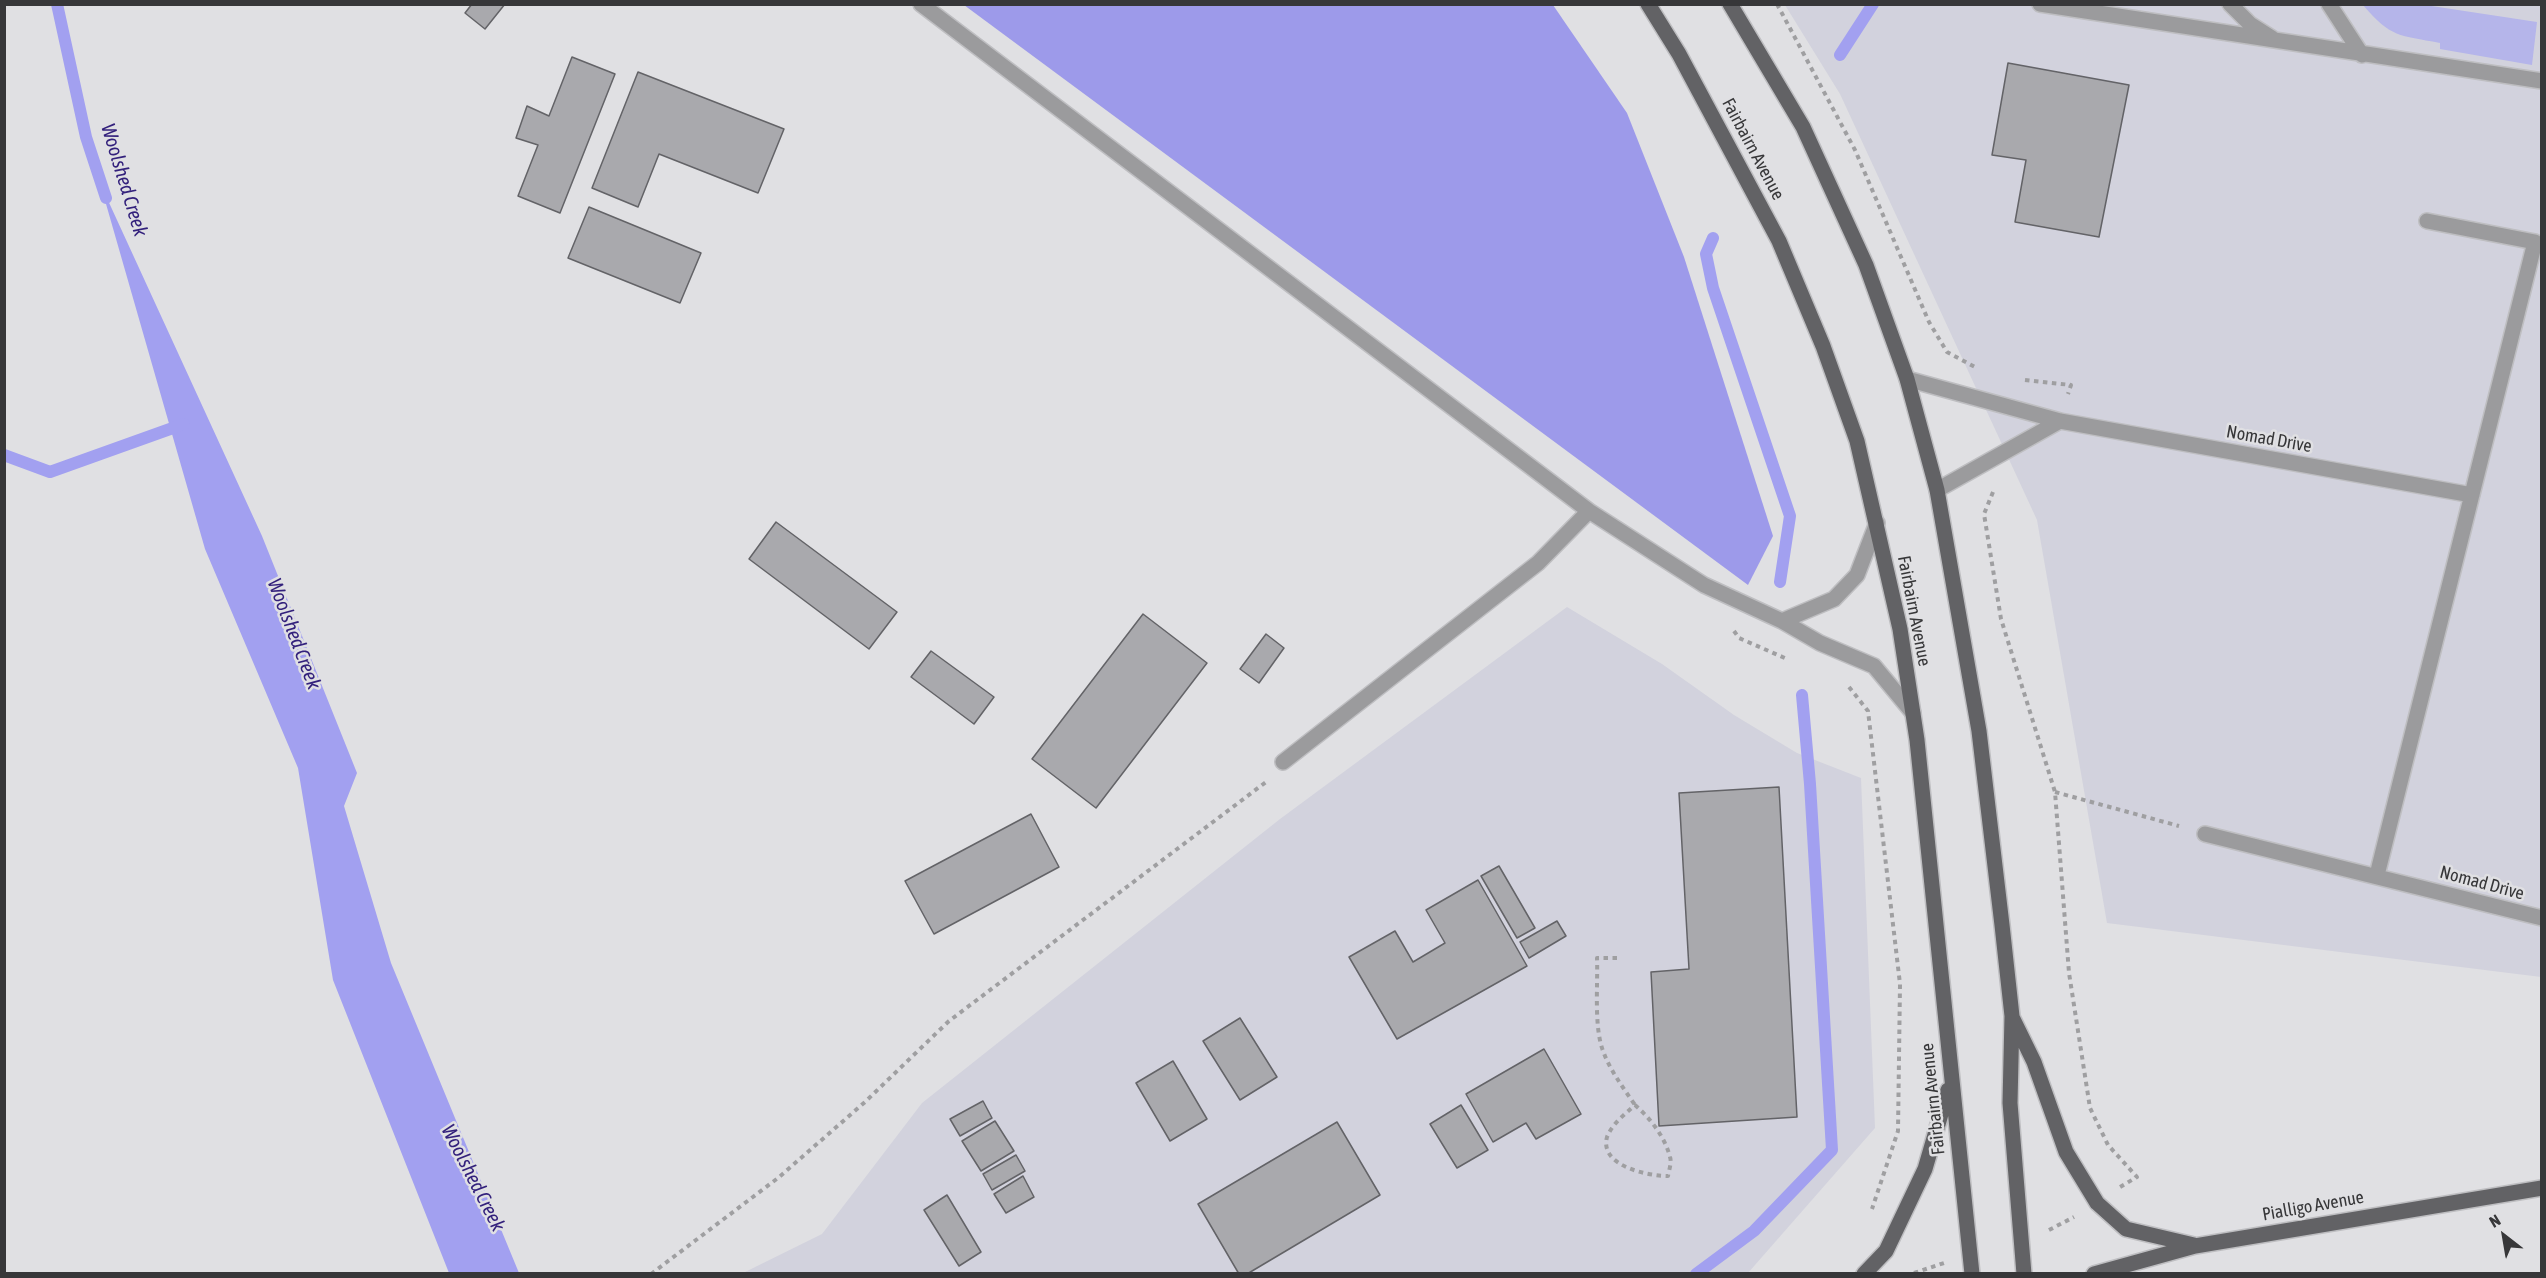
<!DOCTYPE html>
<style>
body{margin:0}
#map{position:relative;width:2546px;height:1278px;overflow:hidden;background:#e0e0e3;font-family:"Asap Condensed",sans-serif}
canvas{display:block}
.frame{position:absolute;inset:0;border:6px solid #373739;pointer-events:none}
.north{position:absolute;left:2474px;top:1206px;width:60px;height:60px;-webkit-text-stroke:4px #e0e0e3;paint-order:stroke;rotate:329deg;font-size:16px;font-weight:700;line-height:24px;text-align:center;color:#373739}
.north::after{content:'';display:block;margin:auto;width:21px;height:27px;background:#373739;clip-path:polygon(50% 0,100% 100%,50% 72%,0 100%)}
</style>
<div id="map">
<canvas width="2546" height="1278"></canvas>
<div class="frame"></div>
<div class="north">N</div>
</div>
<script>
const ctx = document.querySelector('canvas').getContext('2d');
ctx.lineJoin = 'round';
function fill(path, color) {
  ctx.fillStyle = color;
  ctx.fill(path, 'evenodd');
}
function stroke(path, color, width, dash) {
  ctx.strokeStyle = color;
  ctx.lineWidth = width;
  ctx.lineCap = dash ? 'butt' : 'round';
  ctx.setLineDash(dash || []);
  ctx.stroke(path);
}
function write(font, color, halo, rows, align = 'center') {
  ctx.font = font + ' "Asap Condensed",sans-serif';
  ctx.lineWidth = 5;
  ctx.setLineDash([]);
  ctx.textBaseline = 'middle';
  ctx.strokeStyle = halo;
  ctx.fillStyle = color;
  for (const [text, x, y, turn = 0] of rows) {
    ctx.save();
    ctx.translate(x, y);
    ctx.rotate((+turn || 0) * Math.PI / 180);
    ctx.textAlign = isNaN(turn) ? turn : align;
    if (halo) ctx.strokeText(text, 0, 0);
    ctx.fillText(text, 0, 0);
    ctx.restore();
  }
}
const built = new Path2D(`
 M1785 5H2541V977L2107 923 2037 520 1840 94Z
 M1567 607 1662 664 1734 715 1797 753 1861 778 1875 1128 1748 1273 741 1274 822 1234 922 1103 1280 819Z`);
const green = new Path2D(`
 M2363 5H2425L2537 22 2532 65 2440 49V43C2399 35 2391 38 2363 5Z`);
const forest = new Path2D(`
 M964 5H1553L1627 113 1684 257 1773 536 1748 585Z`);
const water = new Path2D(`
 M100 183 262 536 357 773 344 806 391 963 519 1273H449L333 980 298 768 205 549Z`);
const stream = new Path2D(`
 M57 4 86 137 106 198
 M1840 55 1873 4
 M1713 238 1706 254 1713 288 1790 516 1780 582
 M4 455 50 472 184 424
 M1696 1274 1754 1231 1832 1150 1810 784 1802 695`);
const building = new Path2D(`
 M472 4H505L485 29 465 13Z
 M572 57 615 74 560 213 518 196 538 145 516 138 527 106 549 116Z
 M2008 63 2129 85 2099 237 2015 222 2026 160 1992 155Z
 M638 72 784 129 758 193 659 154 638 207 592 188Z
 M589 207 701 253 680 303 568 258Z
 M776 522 897 612 869 649 749 559Z
 M1143 614 1207 663 1096 808 1032 759Z
 M1266 634 1284 648 1259 683 1240 669Z
 M931 651 994 697 974 724 911 677Z
 M1779 787 1797 1117 1659 1126 1651 972 1689 969 1679 793Z
 M1031 814 1059 867 934 934 905 881Z
 M1499 866 1535 928 1517 938 1481 876Z
 M1478 880 1527 966 1397 1039 1349 957 1395 931 1413 962 1445 943 1426 910Z
 M1557 921 1566 936 1529 958 1520 942Z
 M1240 1018 1277 1077 1240 1100 1203 1041Z
 M1544 1049 1581 1114 1536 1139 1526 1123 1493 1142 1466 1094Z
 M1173 1061 1207 1119 1170 1141 1136 1083Z
 M983 1101 992 1118 960 1136 950 1119Z
 M1461 1105 1488 1150 1457 1168 1430 1124Z
 M995 1121 1014 1151 981 1171 962 1141Z
 M1337 1122 1380 1195 1247 1274H1239L1198 1204Z
 M1016 1155 1025 1171 992 1190 983 1174Z
 M1023 1176 1034 1197 1006 1213 994 1194Z
 M947 1195 981 1252 959 1266 924 1210Z`);
const path = new Path2D(`
 M1777 4 1855 150 1929 322 1947 352 1975 367
 M2025 380 2071 385 2068 394
 M1993 492 1984 514 2001 619 2055 792 2069 973 2090 1108 2108 1145 2137 1177 2120 1187
 M1734 631 1739 638 1787 659
 M1849 687 1868 711 1900 984 1898 1131 1872 1209
 M2055 792 2179 826
 M1617 958H1597C1598 984 1594 1023 1602 1048 1609 1069 1622 1086 1635 1105
 M1635 1105C1650 1118 1665 1137 1670 1157 1672 1162 1669 1170 1668 1176 1648 1176 1599 1166 1607 1137 1612 1124 1625 1114 1635 1105Z
 M2049 1230 2074 1217
 M1914 1273 1944 1263
 M651 1274 778 1178 865 1102 949 1021 1266 782`);
const minor = new Path2D(`
 M921 4 1589 511 1704 585 1782 621 1820 643 1874 666 1913 713
 M2040 4 2542 81
 M2230 4 2250 24 2272 38
 M2329 4 2362 55
 M1907 379 2060 421 2472 495
 M1937 490 2060 421
 M1782 621 1834 599 1857 575 1877 523
 M1283 762 1538 563 1589 511
 M2205 834 2542 918
 M2377 875 2535 242 2427 221`);
const major = new Path2D(`
 M1648 4 1679 54 1779 241 1823 346 1857 441 1900 629 1917 740 1972 1274
 M1730 4 1803 127 1866 265 1907 379 1937 490 1979 731 2002 925 2012 1016 2010 1103 2024 1274
 M2013 1019 2034 1062 2066 1152 2097 1203 2126 1229 2194 1245
 M1864 1274 1886 1251 1925 1169 1948 1090
 M2094 1274 2195 1246 2542 1188`);
const streetNames = [
 ["Fairbairn Avenue",1753,149,62],
 ["Nomad Drive",2269,439,10],
 ["Fairbairn Avenue",1914,611,79],
 ["Nomad Drive",2482,883,15],
 ["Fairbairn Avenue",1933,1099,-96],
 ["Pialligo Avenue",2313,1206,-10]
];
const waterNames = [
 ["Woolshed Creek",124,180,73],
 ["Woolshed Creek",294,634,69],
 ["Woolshed Creek",473,1178,63]
];
fill(built, '#d2d2dd');
fill(green, '#b5b5ea');
fill(forest, '#9d9aea');
fill(water, '#a2a0f0');
stroke(stream, '#a2a0f0', 12);
fill(building, '#a9a9ad');
stroke(building, '#636367', 1.5);
stroke(minor, '#bebec1', 18);
stroke(major, '#bebec1', 18);
stroke(path, '#9f9fa1', 4, [4.5, 4.5]);
stroke(minor, '#9b9b9d', 15);
stroke(major, '#626265', 15);
write('18px', '#373739', '#e0e0e3', streetNames);
write('italic 20px', '#33217c', '#e0e0e3', waterNames);
</script>
